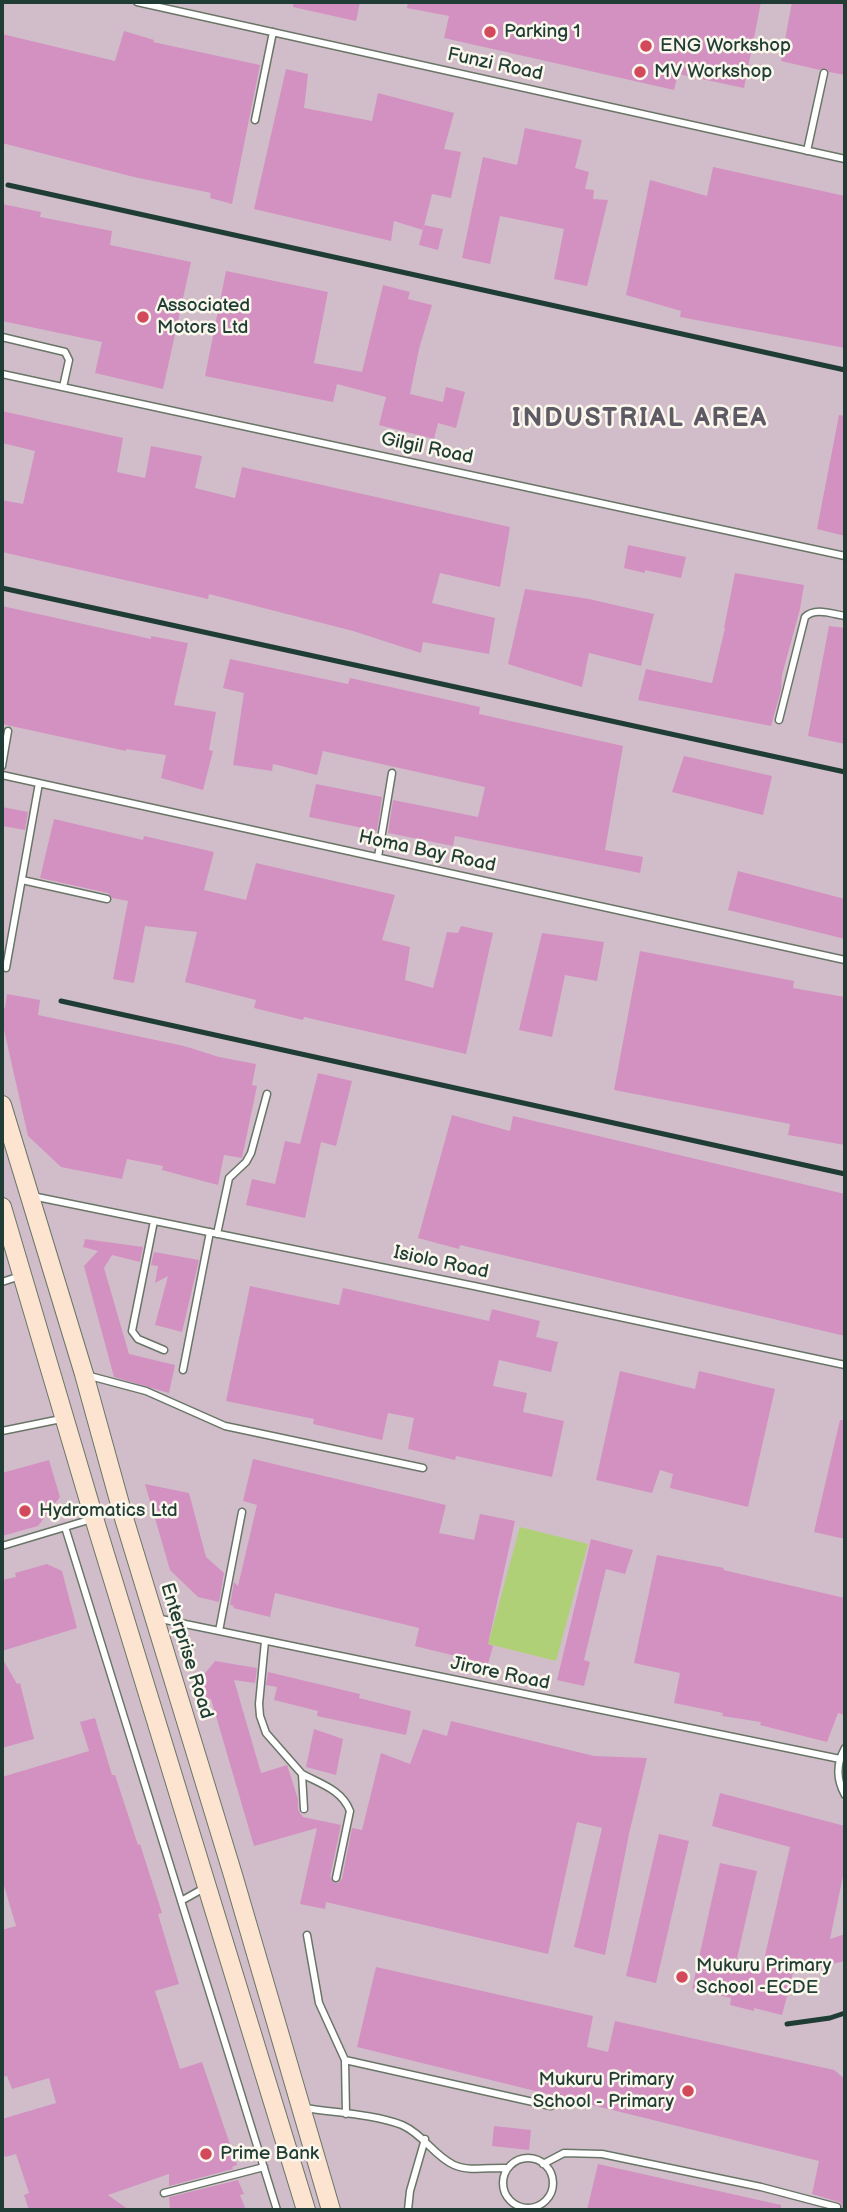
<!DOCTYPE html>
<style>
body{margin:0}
#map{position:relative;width:847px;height:2212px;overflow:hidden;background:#f2e1c5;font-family:"Balsamiq Sans",sans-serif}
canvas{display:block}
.frame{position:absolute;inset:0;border:4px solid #1f3d34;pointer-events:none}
</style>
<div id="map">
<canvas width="847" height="2212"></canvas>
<div class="frame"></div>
</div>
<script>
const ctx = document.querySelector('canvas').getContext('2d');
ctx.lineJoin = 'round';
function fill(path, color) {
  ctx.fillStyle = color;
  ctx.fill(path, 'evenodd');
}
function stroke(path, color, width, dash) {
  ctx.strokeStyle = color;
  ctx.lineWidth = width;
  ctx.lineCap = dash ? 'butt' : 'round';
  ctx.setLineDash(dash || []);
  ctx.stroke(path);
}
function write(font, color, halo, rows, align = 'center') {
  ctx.font = font + ' "Balsamiq Sans",sans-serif';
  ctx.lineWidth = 5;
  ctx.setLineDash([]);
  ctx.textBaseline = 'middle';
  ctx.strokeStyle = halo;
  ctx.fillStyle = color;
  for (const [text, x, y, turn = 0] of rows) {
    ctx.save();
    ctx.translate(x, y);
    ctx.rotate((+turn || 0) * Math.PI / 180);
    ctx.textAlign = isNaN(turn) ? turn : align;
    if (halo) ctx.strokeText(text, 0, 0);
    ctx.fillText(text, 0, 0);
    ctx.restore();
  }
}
const industrial = new Path2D(`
 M2 2H845V2210H2Z`);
const green = new Path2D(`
 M520 1527 588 1544 556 1661 488 1644Z`);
const building = new Path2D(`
 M293 2H360L356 21 293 7Z
 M408 2H761L744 88 678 74 674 90 444 38 449 16 407 8Z
 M792 2H845V75L829 72 826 68 820 70 781 61Z
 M124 31 154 40 153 42 260 65 232 204 210 198 211 193 134 177 2 143V34L115 61Z
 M286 69 308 74 304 108 372 121 378 93 454 113 444 149 461 152 451 198 432 194 423 230 394 221 391 241 254 209Z
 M525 128 582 140 575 168 589 172 585 189 594 190 593 199 608 200 587 286 554 279 564 229 500 216 490 264 462 258 483 157 517 165Z
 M713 167 845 196V348L680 317 681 311 626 295 650 180 707 196Z
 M2 204 41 212 40 217 112 231 110 245 191 262 163 389 95 373 102 342 2 321Z
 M424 225 443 229 438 250 419 245Z
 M226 271 328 292 314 363 362 372 383 285 410 292 408 299 432 305 419 349 410 394 443 402 446 387 465 392 456 428 438 423 434 439 379 425 386 397 337 384 333 402 205 376Z
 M2 411 123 438 117 472 145 478 151 446 202 456 195 488 235 498 242 467 510 527 500 587 440 573 432 603 495 618 489 654 423 642 421 653 353 631 209 594 208 599 2 552V500L23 504 35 451 2 443Z
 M839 415 845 416V536L817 529Z
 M628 545 686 557 681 578 645 570V573L624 568Z
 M735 573 804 585 800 609 782 675 781 690 771 726 638 700 646 669 712 683 725 628H724Z
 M525 589 589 599 654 614 641 666 589 653 582 687 508 664Z
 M2 606 151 639V636L188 643 174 705 216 712 209 750 213 751 203 790 161 778 166 755 126 749V751L2 724Z
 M829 626 845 628V744L808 736Z
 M230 659 348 684 350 678 480 707 479 714 623 746 605 850 643 857 640 873 455 836 453 846 388 833 393 800 478 817 485 787 323 751 317 775 273 764 272 771 233 765 244 693 223 688Z
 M684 756 772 776 763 815 672 792Z
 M316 784 382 797 377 831 309 817Z
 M2 807 28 812 25 830 2 826Z
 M54 819 143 840 144 836 214 852 204 890 246 900 256 863 395 895 382 940 410 947 405 980 433 988 447 932 458 933 461 926 493 933 466 1054 304 1017 303 1020 254 1008 256 1000 185 982 197 932 145 926 134 983 113 979 128 901 112 898 108 893 40 878Z
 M738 871 845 899V939L728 910Z
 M542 933 604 942 597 981 565 975 552 1037 519 1030Z
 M640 951 794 981 793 988 845 997V1145L788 1135 790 1124 614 1090Z
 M7 994 40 1000 38 1015 184 1046 219 1057 256 1064 252 1085 257 1086 242 1158 224 1155 218 1185 162 1170 163 1166 127 1159 122 1179 61 1167 28 1136 2 1021V1007L5 1008Z
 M318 1073 352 1081 336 1146 321 1142 305 1218 246 1205 252 1179 275 1184 285 1141 300 1144Z
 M452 1115 510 1131 513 1116 845 1194V1336L460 1245 459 1249 418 1238Z
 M85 1239 143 1247 140 1262 112 1255 104 1268 129 1354 175 1365 169 1393 114 1377 84 1266 98 1251 83 1247Z
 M154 1252 199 1260 182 1332 155 1325 168 1276 155 1283 158 1266 151 1265Z
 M250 1286 339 1305 343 1288 489 1321 492 1309 540 1321 536 1337 558 1342 551 1372 499 1360 493 1386 527 1393 523 1412 564 1421 552 1477 456 1456 455 1460 408 1449 414 1418 388 1413 382 1440 313 1424 314 1419 226 1401Z
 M620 1371 695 1389 699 1371 775 1389 748 1507 670 1488 673 1474 660 1470 652 1493 596 1480Z
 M840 1420H845V1539L814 1532Z
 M253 1459 446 1505 439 1533 474 1540 480 1514 515 1521 488 1644 493 1646 488 1664 415 1646 419 1628 275 1593 270 1617 233 1608 234 1606 230 1605 234 1582 238 1586 257 1505 243 1501Z
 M49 1460 60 1497 38 1526 2 1536V1473Z
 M145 1484 189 1493 206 1557 224 1573 219 1602 198 1597 170 1570Z
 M591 1539 633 1550 625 1574 606 1569 584 1660 590 1662 584 1686 557 1680Z
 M657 1555 724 1568 723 1570 845 1598V1715L838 1713 827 1742 760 1725 761 1722 722 1716 723 1713 674 1703 680 1673 634 1663Z
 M47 1564 62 1571 77 1628 2 1651V1580L16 1577 15 1573Z
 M2 1658 17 1684 20 1683 34 1739 2 1748Z
 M215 1661 257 1668 255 1683 234 1680 261 1773 287 1765 298 1799V1810L303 1817 341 1825 330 1877 334 1883H338L342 1879 352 1828 362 1830 381 1753 410 1764 423 1729 447 1736 451 1721 594 1756 647 1758 629 1834 605 1955 574 1947 602 1828 577 1822 548 1954 326 1902 325 1909 300 1904 317 1828 254 1846 211 1699 206 1700 202 1677Z
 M268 1672 360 1694 359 1698 411 1711 406 1735 317 1716 318 1711 274 1700 277 1687 266 1685Z
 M95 1718 112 1775H115L138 1845 140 1844 162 1913 158 1914 179 1984 155 1991 180 2069 202 2062 237 2165 232 2167 233 2169 169 2186V2174L108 2195 129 2210H29L24 2195 29 2193 16 2154 5 2157 2 2148V2119L56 2103 49 2078 12 2089 7 2076 2 2077V1930L16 1926 2 1879V1777L89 1751 80 1722Z
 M314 1729 343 1739 336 1775 306 1767Z
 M720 1793 845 1826V1866L830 1939 845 1934V1961L793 1973 782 2015 754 2008V2011L730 2005 731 1998 692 1989 720 1863 757 1871 735 1967 761 1973 790 1847 712 1826Z
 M659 1834 689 1841 656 1983 626 1976Z
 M376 1967 593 2016 587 2047 608 2052 615 2021 834 2070 845 2079V2210H842V2205L839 2202 812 2194 819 2161 357 2047Z
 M494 2126 531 2130 529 2150 492 2146Z
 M598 2164 781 2205V2210H587Z
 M238 2180 244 2194 240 2195 246 2210H170L169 2197Z`);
const service = new Path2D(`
 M137 2 845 159
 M255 120 273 32
 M807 151 824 73
 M2 337 65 352 69 360 63 387
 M2 374 845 556
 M779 720 805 617C815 607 832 614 845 616
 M2 766 8 731
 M2 775 845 960
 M378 857 392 773
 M22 880 107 899
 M6 968 39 783
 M32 1196 474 1286 845 1365
 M154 1221 132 1331 138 1339 164 1350
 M217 1234 229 1178 246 1162 251 1153 267 1094
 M2 1282 20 1276
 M183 1370 210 1232
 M86 1375 146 1391 225 1426 423 1468
 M2 1431 61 1419
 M65 1527 277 2210
 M2 1546 92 1519
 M156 1618 840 1759
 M219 1631 242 1512
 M265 1641 259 1704 260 1716 266 1733 302 1774 304 1809
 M845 1748C836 1764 836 1779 845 1795
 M302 1774C321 1784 342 1790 350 1811L336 1878
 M181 1901 206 1887
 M307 1935 319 2003 345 2060 346 2114
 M345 2060 551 2106
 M305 2108C336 2113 373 2114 402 2125 423 2134 434 2156 454 2165 469 2172 491 2167 508 2168
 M503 2183a25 25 0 1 1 50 0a25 25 0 1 1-50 0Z
 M543 2164 564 2153 602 2154 761 2187 837 2207
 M164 2193 264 2167
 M408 2210 410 2191 425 2139`);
const secondary = new Path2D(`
 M2 1105 84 1374 123 1515 233 1875 331 2210
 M2 1207 94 1518 306 2210`);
const rail = new Path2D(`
 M8 185 845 370
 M2 588 845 772
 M61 1001 845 1174
 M787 2024 830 2018 845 2013`);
const markers = [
 [490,32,7,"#d1495b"],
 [646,46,7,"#d1495b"],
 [640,72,7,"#d1495b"],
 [143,317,7,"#d1495b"],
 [25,1511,7,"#d1495b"],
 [682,1977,7,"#d1495b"],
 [688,2091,7,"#d1495b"],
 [206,2154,7,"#d1495b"]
];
const poiNames = [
 ["Parking 1",504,32],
 ["ENG Workshop",660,46],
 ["MV Workshop",654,72],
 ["Associated",157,306],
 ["Motors Ltd",157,328],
 ["Hydromatics Ltd",39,1511],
 ["Mukuru Primary",696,1966],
 ["School -ECDE",696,1988],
 ["Mukuru Primary",674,2080,"right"],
 ["School - Primary",674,2102,"right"],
 ["Prime Bank",220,2154]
];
const streetNames = [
 ["Funzi Road",495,65,12],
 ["Gilgil Road",427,449,12],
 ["Homa Bay Road",427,852,12],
 ["Isiolo Road",441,1263,12],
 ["Enterprise Road",186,1651,73],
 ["Jirore Road",500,1674,12]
];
const districtNames = [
 ["INDUSTRIAL AREA",640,419]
];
fill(industrial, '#d1bdc9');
fill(green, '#b0d078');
fill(building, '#d391c1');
stroke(service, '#697667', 9);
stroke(secondary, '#697667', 20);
stroke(service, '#fff', 6);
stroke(secondary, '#fde4d0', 18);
stroke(rail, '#1f3d34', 5);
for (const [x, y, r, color] of markers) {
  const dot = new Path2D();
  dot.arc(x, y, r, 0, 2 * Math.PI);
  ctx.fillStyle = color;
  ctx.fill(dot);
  stroke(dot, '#fbf7ec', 2.5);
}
write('19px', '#1f3d34', '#fbf7ec', poiNames, 'left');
write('19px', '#1f3d34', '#fbf7ec', streetNames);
ctx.letterSpacing = '2px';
write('bold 26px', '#5e5a65', '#fbf7ec', districtNames);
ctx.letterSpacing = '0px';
</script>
